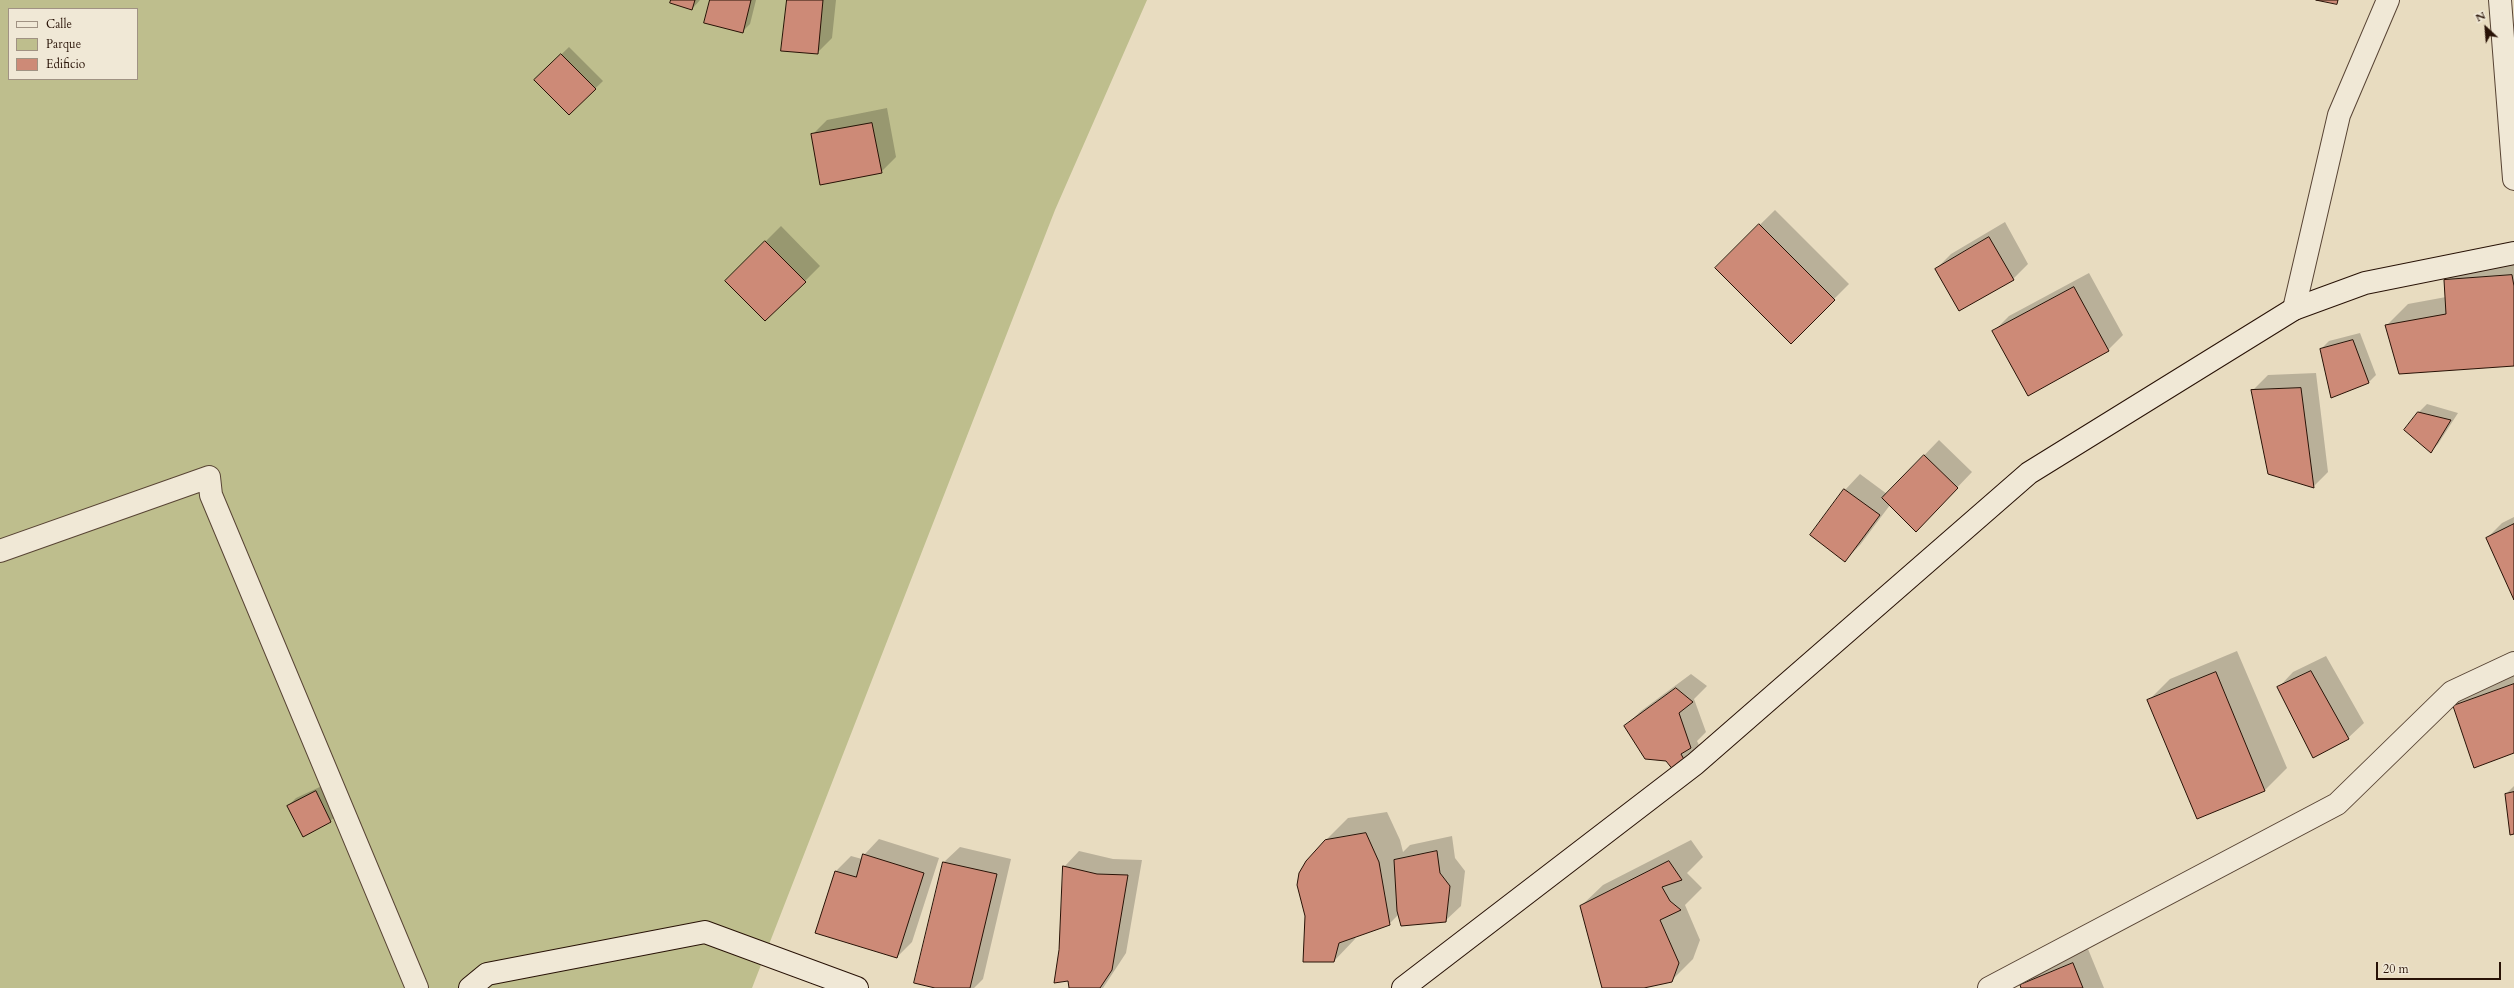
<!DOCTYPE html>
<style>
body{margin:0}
#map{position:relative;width:2514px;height:988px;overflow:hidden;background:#e8dcc0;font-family:Cardo,serif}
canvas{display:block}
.legend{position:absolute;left:8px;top:8px;width:130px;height:72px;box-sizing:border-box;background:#f0e8d6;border:1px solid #a09283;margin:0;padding:5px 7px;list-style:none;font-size:12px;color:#281206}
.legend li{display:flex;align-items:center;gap:8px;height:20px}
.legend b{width:20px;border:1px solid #a09283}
.north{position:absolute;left:2466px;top:8px;width:40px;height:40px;-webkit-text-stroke:3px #f0e8d6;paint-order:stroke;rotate:334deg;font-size:11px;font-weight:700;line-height:16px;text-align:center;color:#281206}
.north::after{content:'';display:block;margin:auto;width:14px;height:18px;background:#281206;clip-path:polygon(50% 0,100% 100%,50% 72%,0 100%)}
.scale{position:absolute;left:2376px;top:962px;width:125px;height:18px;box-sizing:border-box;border:2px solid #281206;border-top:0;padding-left:5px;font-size:12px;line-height:14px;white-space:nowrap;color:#281206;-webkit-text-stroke:3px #f0e8d6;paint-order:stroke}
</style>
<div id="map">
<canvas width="2514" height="988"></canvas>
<ul class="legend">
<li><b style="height:5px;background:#f0e8d6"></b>Calle</li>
<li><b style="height:11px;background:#bebe8d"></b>Parque</li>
<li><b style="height:11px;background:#cd8a77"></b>Edificio</li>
</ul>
<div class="north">N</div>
<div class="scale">20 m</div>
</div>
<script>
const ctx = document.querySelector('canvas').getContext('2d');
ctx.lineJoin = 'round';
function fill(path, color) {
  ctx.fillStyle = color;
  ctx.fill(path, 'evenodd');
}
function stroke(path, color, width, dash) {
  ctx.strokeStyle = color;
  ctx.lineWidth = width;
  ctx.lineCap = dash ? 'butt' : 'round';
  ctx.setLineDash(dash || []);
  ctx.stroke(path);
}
const green = new Path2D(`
 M0 0H1147L1055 210 752 988H0ZM9 9H137V79H9Z`);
const shadow = new Path2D(`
 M673 0H700L692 9Z
 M711 0H756L750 24 742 32Z
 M788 0H836L832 38 817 53Z
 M569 47 603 81 569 114 535 80Z
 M887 108 896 157 881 172 812 135 827 120Z
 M1775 210 1849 284 1791 342 1716 268Z
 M2005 222 2028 264 2013 279 1936 269 1951 254Z
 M781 226 820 266 805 281H726Z
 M2514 255V365L2386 326 2408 304 2446 297 2445 281 2466 259Z
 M2089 273 2123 335 2108 350 1994 331 2009 316Z
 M2360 333 2376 375 2368 383 2321 349 2329 341Z
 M2316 373 2328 472 2313 487 2253 390 2268 375Z
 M2427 404 2458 413 2438 444 2431 451 2419 412Z
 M1939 440 1972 472 1931 515 1890 505 1860 545 1845 560 1811 535 1845 490 1860 474 1887 494Z
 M2514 517V597L2487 538 2502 523Z
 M2237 651 2287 768 2265 790 2198 818 2148 701 2170 679Z
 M2326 656 2364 723 2348 738 2278 688 2293 672Z
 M1691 674 1707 686 1694 699 1706 732 1697 741 1700 747 1685 762 1666 760 1625 726 1641 711Z
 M2514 675V752L2454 706 2469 691Z
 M324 785 338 814 330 821 288 806 296 798Z
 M2514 786V833L2506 794Z
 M1387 812 1400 840 1403 852 1410 845 1452 836 1455 858 1465 871 1461 906 1445 921 1399 914 1389 924 1356 936 1355 939 1334 961 1326 840 1348 818Z
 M879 839 939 858 912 942 897 957 816 932 836 871 851 856 862 859 864 855Z
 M1691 840 1703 857 1687 873 1702 888 1685 905 1700 940 1693 959 1671 981 1639 988H1603L1581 906 1603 885Z
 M960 847 1011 859 983 979 974 988H939L944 862Z
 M1079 851 1113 859 1142 860 1126 953 1103 988H1070L1060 950 1064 867Z
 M2088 949 2104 988H2022L2021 985 2037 970Z`);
const building = new Path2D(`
 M671 0H695L692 10 670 3Z
 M710 0H751L743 33 704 23Z
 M787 0H823L818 54 781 51Z
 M2316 0H2338L2337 4Z
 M561 54 596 89 569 115 534 80Z
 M872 123 882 173 820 185 811 134Z
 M1759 224 1835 300 1791 344 1715 268Z
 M1989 237 2014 280 1959 311 1935 269Z
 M765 241 806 282 765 321 725 281Z
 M2512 275 2514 286V366L2399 374 2385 325 2446 314 2444 280Z
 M2074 287 2109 351 2028 396 1992 331Z
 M2353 340 2369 383 2331 398 2320 349Z
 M2301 388 2314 488 2268 474 2251 390Z
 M2418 412 2451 420 2431 453 2404 430Z
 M1924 455 1958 488 1916 532 1882 498Z
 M1844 489 1880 515 1845 562 1810 535Z
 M2514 524V600L2486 538Z
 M2311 671 2349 739 2313 758 2277 687Z
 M2216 672 2265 791 2197 819 2147 700Z
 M2514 684V753L2474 768 2453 706Z
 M1676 688 1693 702 1679 713 1691 748 1681 754 1686 763 1674 771 1666 761 1645 759 1624 726Z
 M316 791 331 822 303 837 287 806Z
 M2514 792V834L2510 835 2505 794Z
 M1366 833 1379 862 1390 925 1339 943 1334 962H1303L1305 916 1297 885 1299 873 1306 861 1325 840Z
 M1437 851 1440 873 1450 886 1446 922 1401 926 1397 911 1394 860Z
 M863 854 924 873 897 958 815 933 835 871 856 877Z
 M1669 861 1682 880 1662 887 1670 901 1681 910 1660 920 1679 963 1672 982 1644 988H1602L1580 906Z
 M943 862 997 874 970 988H935L914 983Z
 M1063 866 1097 874 1128 875 1112 970 1100 988H1069L1068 981 1054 983 1059 950Z
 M2073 963 2083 988H2021L2020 985Z`);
const street = new Path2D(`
 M2500 0 2514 179
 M2294 309 2339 115 2388 0
 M0 551 209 477 211 495 417 988
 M1989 988 2337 804 2452 692 2514 663`);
const secondary = new Path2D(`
 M470 988 487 974 705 932 857 988
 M1403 988 1695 764 2029 473 2294 309 2365 283 2514 253`);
fill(green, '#bebe8d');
fill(shadow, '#0003');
fill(building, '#cd8a77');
stroke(building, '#281206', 1);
stroke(street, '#584434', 24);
stroke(secondary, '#281206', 24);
stroke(street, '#f0e8d6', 22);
stroke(secondary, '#f0e8d6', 22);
</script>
